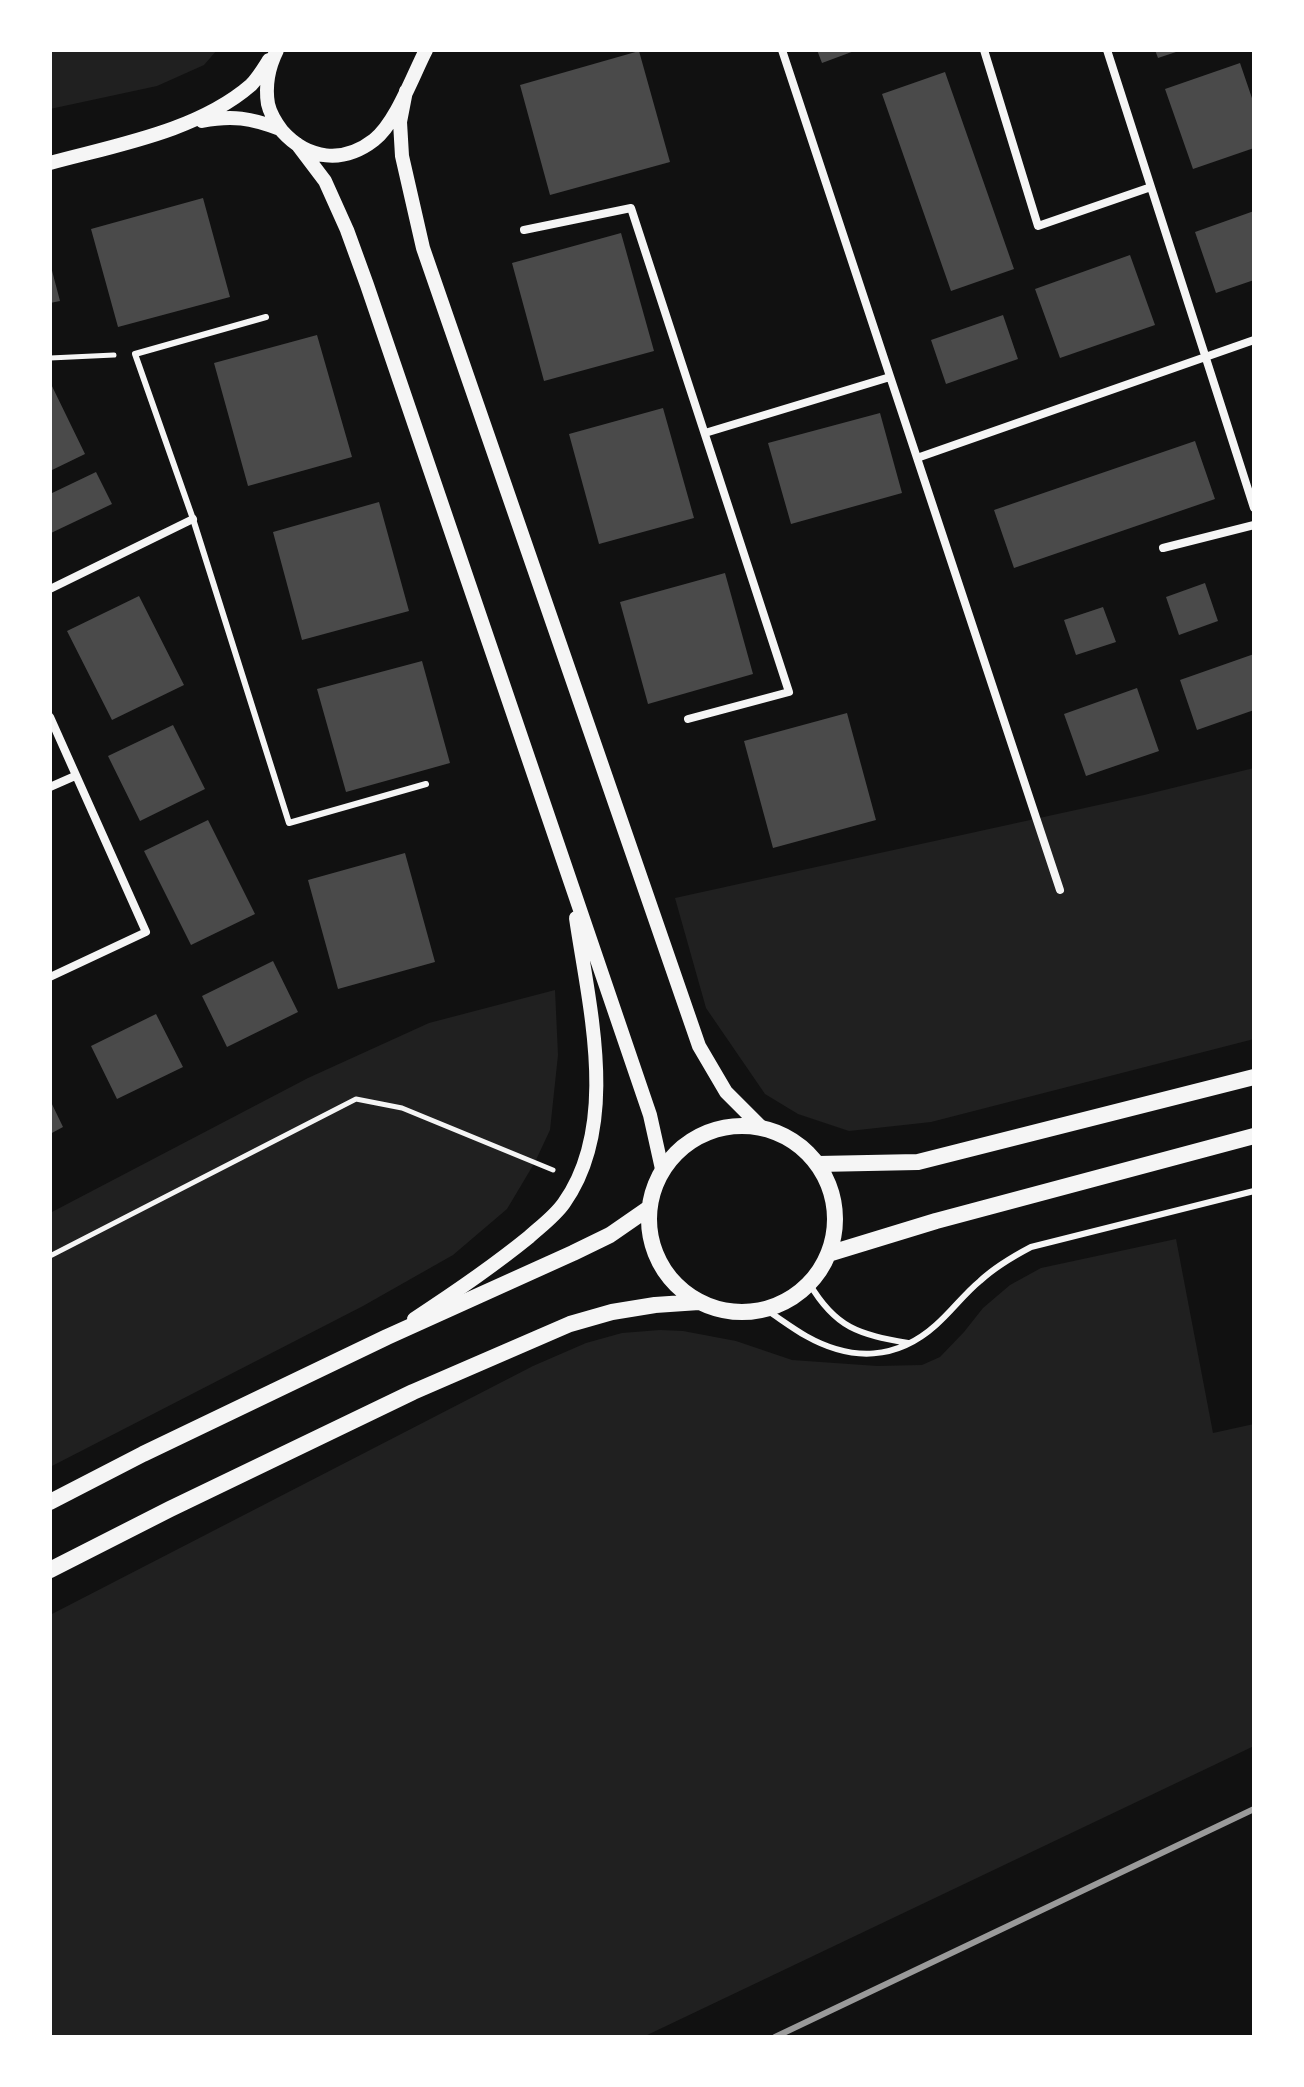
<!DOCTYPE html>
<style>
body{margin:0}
#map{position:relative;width:1304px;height:2087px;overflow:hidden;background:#111;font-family:"Space Grotesk",sans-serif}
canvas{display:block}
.frame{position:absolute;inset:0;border:52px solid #fff;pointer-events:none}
</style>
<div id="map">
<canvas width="1304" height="2087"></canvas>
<div class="frame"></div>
</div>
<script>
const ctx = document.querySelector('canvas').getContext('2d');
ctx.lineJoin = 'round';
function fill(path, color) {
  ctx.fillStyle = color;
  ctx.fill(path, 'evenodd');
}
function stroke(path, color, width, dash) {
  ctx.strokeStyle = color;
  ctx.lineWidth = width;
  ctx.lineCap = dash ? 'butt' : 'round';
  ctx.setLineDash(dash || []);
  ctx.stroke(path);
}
const green = new Path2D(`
 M50 50H217L204 65 157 86 50 109Z
 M1254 768V1039L931 1122 849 1131 798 1114 765 1094 706 1008 675 898 1144 795Z
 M555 990 558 1055 550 1130 535 1162 507 1209 453 1255 363 1306 50 1467V1213L308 1078 429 1023Z
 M1176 1239 1213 1433 1254 1424V1746L643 2037H50V1615L533 1366 586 1343 622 1333 660 1330 683 1331 736 1341 792 1360 877 1366 922 1365 940 1357 964 1332 983 1308 1010 1285 1041 1268Z`);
const building = new Path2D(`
 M817 50H857L822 63Z
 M1155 50H1182L1158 58Z
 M639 51 670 162 550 195 520 85Z
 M1240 63 1254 104V148L1193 169 1165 89Z
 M945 72 1014 269 951 291 882 94Z
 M203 198 230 297 118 327 91 229Z
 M1254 211V280L1216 293 1195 232Z
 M621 233 654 351 544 381 512 263Z
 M1130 255 1155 325 1060 358 1035 289Z
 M50 263 60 301 50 303Z
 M1003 315 1018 359 946 384 931 340Z
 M317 335 352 457 248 486 214 363Z
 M50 382 85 454 50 471Z
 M663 408 694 518 599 544 569 434Z
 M880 413 902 493 791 524 768 443Z
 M1195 441 1215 499 1014 568 994 510Z
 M96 472 112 504 51 533 50 494Z
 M379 502 409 611 302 640 273 532Z
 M725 573 753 674 648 704 620 602Z
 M1205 583 1218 621 1179 635 1166 597Z
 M139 596 184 685 112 720 67 631Z
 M1103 607 1116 642 1076 655 1064 620Z
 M1254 654V710L1197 730 1180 680Z
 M422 661 450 763 346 792 317 689Z
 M1137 688 1159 751 1086 776 1064 714Z
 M847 713 876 820 773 848 744 741Z
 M173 725 205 789 140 821 108 756Z
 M208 820 255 914 191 945 144 851Z
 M405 853 435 962 338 989 308 880Z
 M273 961 298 1012 227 1047 202 996Z
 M156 1014 183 1067 117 1099 91 1046Z
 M50 1100 63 1127 50 1134Z`);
const path = new Path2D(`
 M50 358 114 355
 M50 1256 356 1099 402 1108 553 1170`);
const service = new Path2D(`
 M266 317 135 354 193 519 289 823 426 784
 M809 1283C836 1329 859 1334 908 1343
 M765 1309C779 1318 792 1328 806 1336 852 1362 897 1360 936 1325 952 1311 964 1294 980 1281 995 1267 1012 1257 1031 1247L1254 1191`);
const minor = new Path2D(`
 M782 50 1060 890
 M984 50 1038 226 1151 187
 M1107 50 1254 508
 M524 230 631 208 789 692 688 719
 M705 433 890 377
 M917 458 1254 340
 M1163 548 1254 525
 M50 589 193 519
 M50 717 146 932 50 977
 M50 787 75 776`);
const tertiary = new Path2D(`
 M277 50C269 66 265 86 268 104 270 113 276 123 282 131 308 160 343 164 374 140 396 123 413 75 426 50
 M406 91 400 122 402 156 423 248 699 1046 726 1092 761 1127
 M202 121C232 115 251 118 280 129
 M297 144 325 181 347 230 367 285 650 1115 662 1169
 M50 163C116 145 198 131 251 85 258 78 264 68 269 60
 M414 1319C454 1293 492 1267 529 1237 540 1227 555 1216 564 1203 620 1124 589 1007 576 918`);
const secondary = new Path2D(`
 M649 1219a93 93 0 1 1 186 0a93 93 0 1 1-186 0Z
 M818 1164 918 1162 1254 1077
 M828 1254 936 1221 1254 1136
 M50 1502 143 1454 387 1337 573 1253 610 1235 649 1208
 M50 1570 170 1509 413 1392 570 1324 612 1312 655 1305 699 1302`);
const rail = new Path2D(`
 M775 2037 1254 1809`);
fill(green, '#202020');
fill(building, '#4a4a4a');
stroke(path, '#f5f5f5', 5);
stroke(service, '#f5f5f5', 6);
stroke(minor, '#f5f5f5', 8);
stroke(tertiary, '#f5f5f5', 14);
stroke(secondary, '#f5f5f5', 16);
stroke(rail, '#9a9a9a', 6);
</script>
